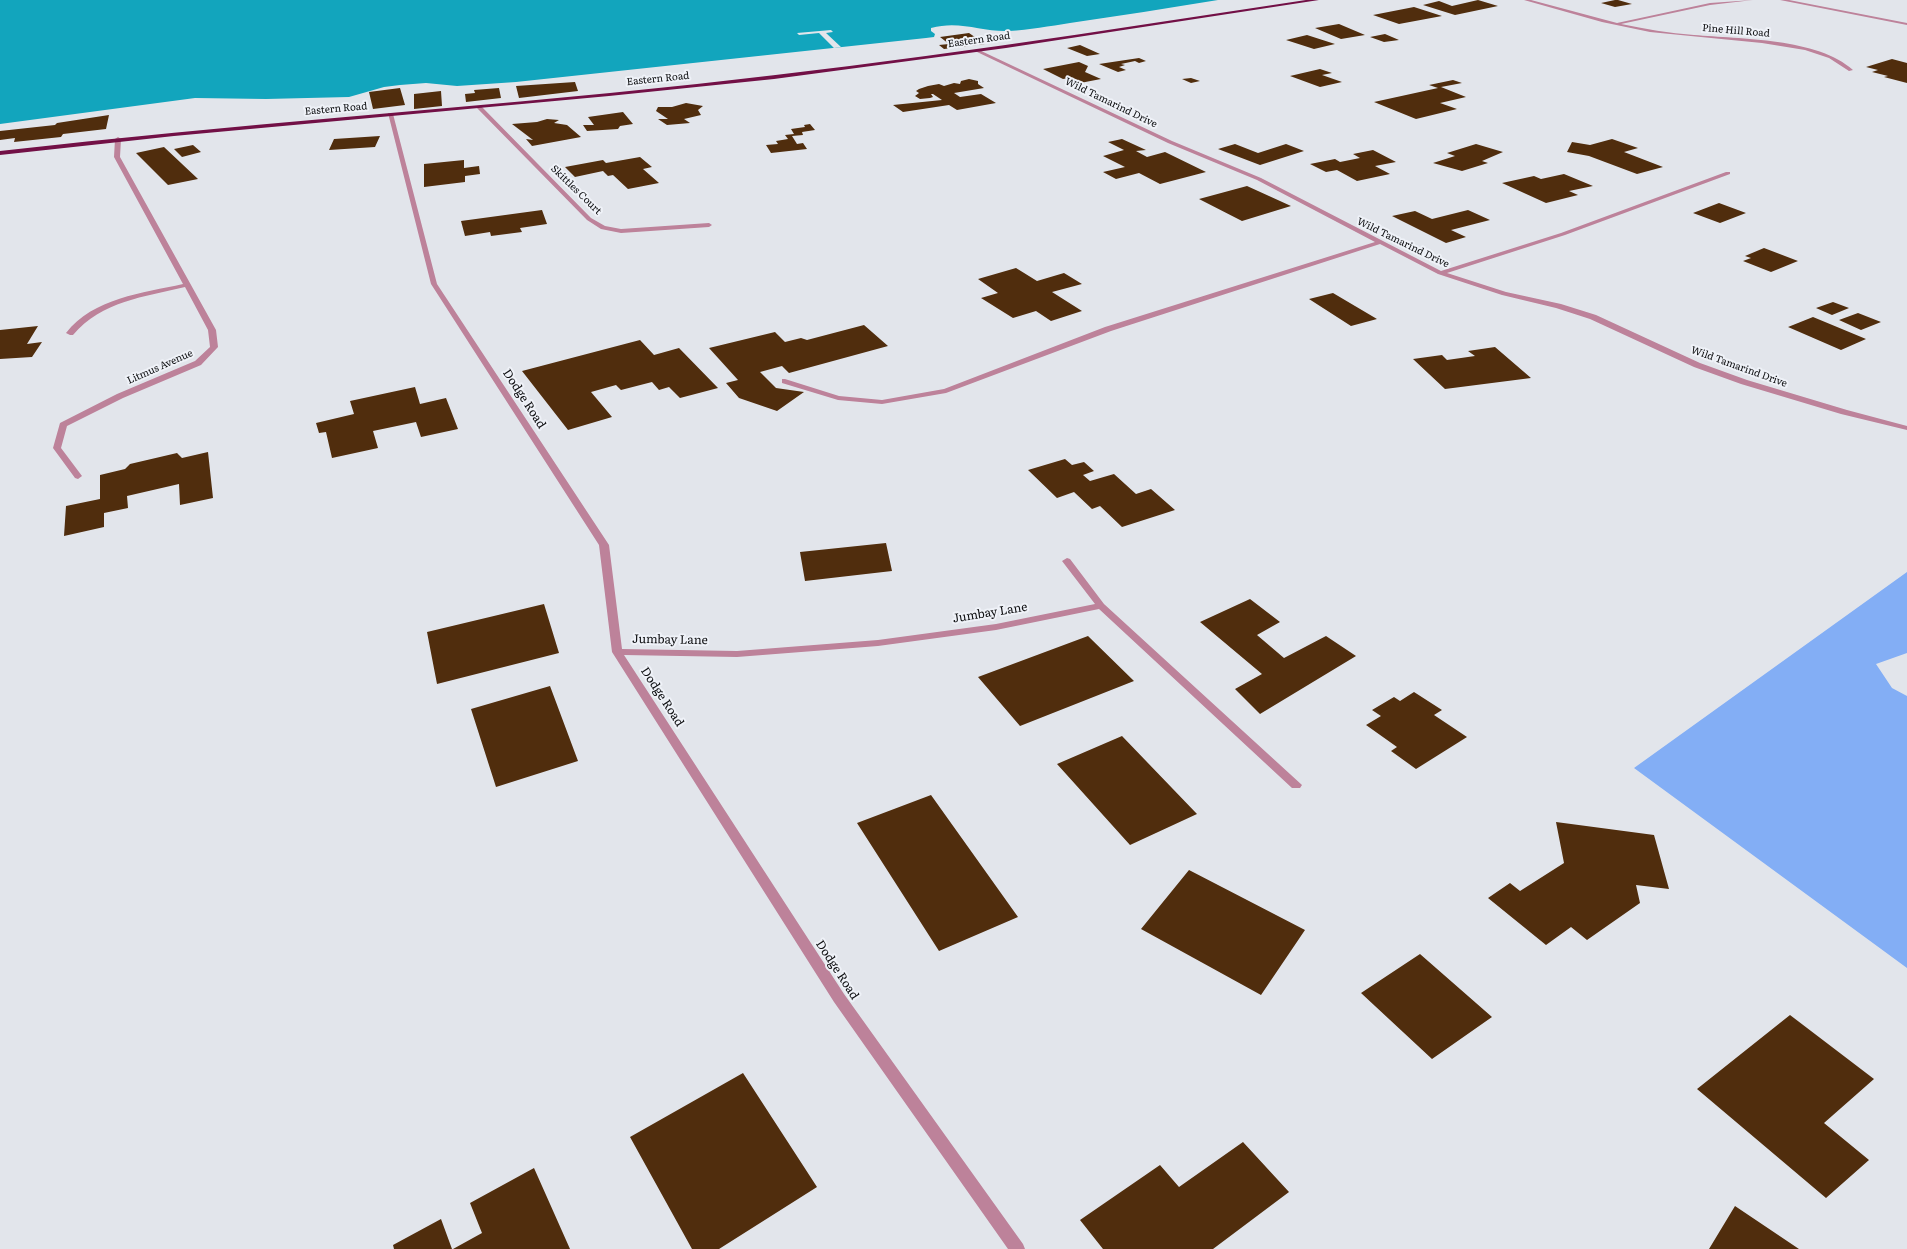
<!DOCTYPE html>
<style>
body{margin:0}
canvas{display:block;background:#e2e5eb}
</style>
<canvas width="1907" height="1249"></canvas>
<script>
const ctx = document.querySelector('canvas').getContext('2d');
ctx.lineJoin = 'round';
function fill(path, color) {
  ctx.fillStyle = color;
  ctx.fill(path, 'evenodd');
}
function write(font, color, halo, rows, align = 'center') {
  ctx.font = font + ' Literata,serif';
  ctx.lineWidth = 4;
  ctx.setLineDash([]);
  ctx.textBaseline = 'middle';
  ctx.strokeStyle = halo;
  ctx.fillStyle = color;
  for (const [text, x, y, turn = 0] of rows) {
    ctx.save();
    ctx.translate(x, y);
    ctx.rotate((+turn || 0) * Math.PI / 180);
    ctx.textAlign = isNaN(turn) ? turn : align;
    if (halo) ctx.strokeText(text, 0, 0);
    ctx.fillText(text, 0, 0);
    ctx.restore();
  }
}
const forest = new Path2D(`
 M1907 572V653L1876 664 1892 688 1907 696V968L1634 768Z`);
const water = new Path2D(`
 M0 0H1218C1168 8 1119 16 1070 23 1050 26 1029 30 1009 31 981 32 960 20 931 28V31L935 34 934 37 926 38 516 82 457 86 426 83 400 85 384 87 349 97 266 99 195 98 0 124Z`);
const pier = new Path2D(`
 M831 30 833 32 826 33 841 47 834 48 819 33 799 35 797 33Z`);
const building = new Path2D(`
 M1478 0 1498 6 1455 15 1423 5 1439 1 1452 6Z
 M1615 0H1618L1632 4 1615 7 1601 3Z
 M1414 7 1442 16 1399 24 1373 15Z
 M1339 24 1365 35 1341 39 1315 28Z
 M969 33 985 44 944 49 939 45 949 44 940 37Z
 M1385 34 1399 40 1384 42 1370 37Z
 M1307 35 1335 44 1314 49 1286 40Z
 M1080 45 1100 54 1087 56 1067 48Z
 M1139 58 1146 61 1139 63 1135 61 1121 64 1125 65 1119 67 1126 70 1118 72 1099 64Z
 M1892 59 1907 63V83L1884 77 1888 76 1872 72 1878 70 1866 67Z
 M1079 62 1088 66 1085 72 1101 79 1080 83 1069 78 1063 79 1043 69Z
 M1320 69 1332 73 1322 75 1342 82 1320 87 1290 76Z
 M1191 78 1200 81 1191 83 1182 79Z
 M969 79 978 81V84L984 88 954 93 960 97 981 94 996 103 957 110 949 105 903 112 893 105 942 100 933 94H931L933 97 930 98 920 99 915 96 919 93 916 91 919 89 928 86 939 84 944 86 954 83 960 84 961 81Z
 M1453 80 1462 83 1441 87 1466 97 1440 103 1457 109 1416 119 1374 102 1438 88 1429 85Z
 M575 82 578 91 519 98 516 86Z
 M400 88 405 105 373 109 369 92Z
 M499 88 501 98 466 102 465 94 475 93 474 90Z
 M441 91 442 106 414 109V94Z
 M686 103 703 106 698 110 701 115 684 119 690 123 667 125 658 119H668L656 111 658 107H672Z
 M623 112 633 124 620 126 618 129 587 131 583 125H594L588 117Z
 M109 115 106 129 63 134 61 137 14 142 15 138 0 140V131L55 125 57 123Z
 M547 119 559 120 554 123 567 125 581 137 532 146 526 139 533 140 512 124 537 122Z
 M810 124 815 130 802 132 803 135 792 136 797 144 803 143 807 149 771 153 766 145 778 144 776 141 788 139 785 135 794 134 791 129 805 127 804 125Z
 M380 136 375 147 329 150 334 139Z
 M1122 139 1146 150 1136 151 1147 157 1165 152 1206 172 1160 184 1139 173 1116 179 1103 172 1125 167 1103 156 1124 150 1108 142Z
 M1612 139 1638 148 1624 152 1663 167 1637 174 1589 156 1567 152 1572 142 1590 145Z
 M1235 144 1258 153 1286 144 1304 151 1260 165 1218 149Z
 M1476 144 1503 152 1482 161 1488 163 1462 171 1433 163 1455 156 1447 153Z
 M193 145 201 152 182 157 174 149Z
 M164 147 198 179 168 185 136 153Z
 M1373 150 1396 162 1375 166 1390 174 1357 181 1337 170 1326 172 1310 164 1335 159 1340 162 1360 158 1353 154Z
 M640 157 652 167 643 169 659 183 628 189 613 175 608 176 603 171 575 177 565 167 603 160 606 163Z
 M464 160V168L479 166 480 174 465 176V182L424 187V164Z
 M1564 174 1593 186 1569 191 1578 195 1546 203 1502 183 1534 176 1541 179Z
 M1247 186 1291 206 1242 221 1199 199Z
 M1719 203 1746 213 1720 223 1693 213Z
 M542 210 547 224 520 228 522 232 491 236 490 232 465 236 461 221Z
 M1468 210 1490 220 1451 230 1466 237 1446 243 1392 216 1415 211 1432 219Z
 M1764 248 1798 261 1771 272 1743 261 1751 258 1745 256Z
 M1016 268 1037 281 1064 273 1082 284 1052 292 1082 311 1051 321 1036 311 1013 318 981 298 998 293 978 279Z
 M1333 293 1377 319 1351 326 1309 299Z
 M1833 302 1849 308 1832 315 1816 308Z
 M1858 313 1881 322 1861 330 1839 320Z
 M1813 317 1866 339 1841 350 1788 327Z
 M864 325 888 346 789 373 782 366 760 372 776 388 804 392 777 411 739 398 726 383 738 380 709 348 775 332 785 342 801 338 807 340Z
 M38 326 27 344 42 342 32 357 0 359V330Z
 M640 340 654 355 679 348 718 388 680 398 669 387 659 390 652 382 621 390 616 385 591 392 612 417 568 430 522 371Z
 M1495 347 1531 378 1445 389 1413 359 1442 355 1447 360 1475 356 1468 351Z
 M415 387 420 404 446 398 458 429 421 437 416 422 373 431 378 448 332 458 326 432 319 433 316 423 354 414 350 401Z
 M208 452 213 498 180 505 179 484 127 496 128 508 104 513V527L64 536 66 506 100 499V475L125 469 130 464 177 453 182 458Z
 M1065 459 1072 465 1084 462 1094 471 1083 475 1090 481 1114 474 1136 494 1151 489 1175 510 1122 527 1100 506 1092 509 1074 492 1057 498 1028 470Z
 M886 543 892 571 805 581 800 552Z
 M1250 599 1280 622 1257 635 1284 658 1326 636 1356 656 1260 714 1235 689 1262 674 1200 622Z
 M544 604 559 653 437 684 427 632Z
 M1088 636 1134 681 1020 726 978 677Z
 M550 686 578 761 496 787 471 709Z
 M1414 692 1442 710 1434 715 1467 737 1416 769 1391 751 1397 747 1366 725 1381 716 1372 710 1394 697 1400 701Z
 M1122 736 1197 814 1130 845 1057 764Z
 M931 795 1018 917 939 951 857 823Z
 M1556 822 1654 835 1669 889 1636 885 1640 903 1587 940 1571 927 1546 945 1488 898 1510 883 1520 891 1564 863Z
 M1189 870 1305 930 1261 995 1141 929Z
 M1420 954 1492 1017 1432 1059 1361 993Z
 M1790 1015 1874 1079 1824 1123 1869 1160 1826 1198 1697 1089Z
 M743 1073 817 1187 719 1249H692L630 1137Z
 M1243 1142 1289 1192 1213 1249H1103L1080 1220 1160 1165 1179 1187Z
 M534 1168 570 1249H453L482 1233 470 1203Z
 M1735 1206 1799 1249H1709Z
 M441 1219 452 1249H394L393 1245Z`);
const minor = new Path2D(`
 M1524 0H1531L1617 23 1710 3 1753 0 1710 5 1621 24C1645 29 1669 33 1694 35 1740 39 1818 38 1853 70L1849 71 1829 58 1805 50 1762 43 1650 32 1602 22Z
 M1780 0H1789L1907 23V25Z
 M977 49 1172 141 1261 178 1441 271 1561 233 1726 172H1730V174L1565 235 1447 273 1506 292 1561 304 1596 315 1700 363 1747 380 1847 410 1907 426V430L1841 414 1741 384 1694 367 1590 319 1556 308 1502 295 1438 274 1380 244 1111 331 946 393 882 404 838 400 782 383V379H785L839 396 882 400 944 389 1105 327 1375 242 1257 180 1168 143 975 51Z
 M477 106H481L591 218 605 226 621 229 709 223 712 225 709 227 621 233 601 229 587 220 477 108Z
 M388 113 393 114 437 284 609 545 622 649 737 651 878 640 996 624 1095 604 1062 561 1067 558 1070 559 1104 604 1302 785 1300 788H1292L1099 609 996 630 878 646 737 657 624 655 844 994 1023 1244 1025 1249H1008L834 1002 612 652 599 545 431 284Z
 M118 137 121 139 120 157 216 330 218 347 201 365 123 398 67 426 61 448 82 476 78 479 75 478 53 448 60 423 117 394 195 361 210 347 208 330 185 287C144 297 102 301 73 335H70L66 333C93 298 143 293 183 284L114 157 115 139Z`);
const highway = new Path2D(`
 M1306 0H1319L1006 48 774 79 609 96 174 136 0 155V151C232 124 465 109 697 84 901 62 1103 31 1306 0Z`);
const farStreetnames = [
 ["Pine Hill Road",1736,31,5],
 ["Eastern Road",979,40,-8],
 ["Eastern Road",658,79,-6],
 ["Wild Tamarind Drive",1111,103,26],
 ["Eastern Road",336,109,-5],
 ["Skittles Court",576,190,44],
 ["Wild Tamarind Drive",1403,243,26],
 ["Litmus Avenue",160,367,-24],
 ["Wild Tamarind Drive",1739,367,20]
];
const streetNames = [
 ["Dodge Road",524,399,57],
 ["Jumbay Lane",990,613,-9],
 ["Jumbay Lane",670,640,1],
 ["Dodge Road",662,697,57],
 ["Dodge Road",837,970,57]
];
fill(forest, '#83aef5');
fill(water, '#12a5bd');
fill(pier, '#e2e5eb');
fill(building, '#502d0d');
fill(minor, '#bd829a');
fill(highway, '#721046');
write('10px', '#0d0e10', '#eff2f8', farStreetnames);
write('12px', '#0d0e10', '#eff2f8', streetNames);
</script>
